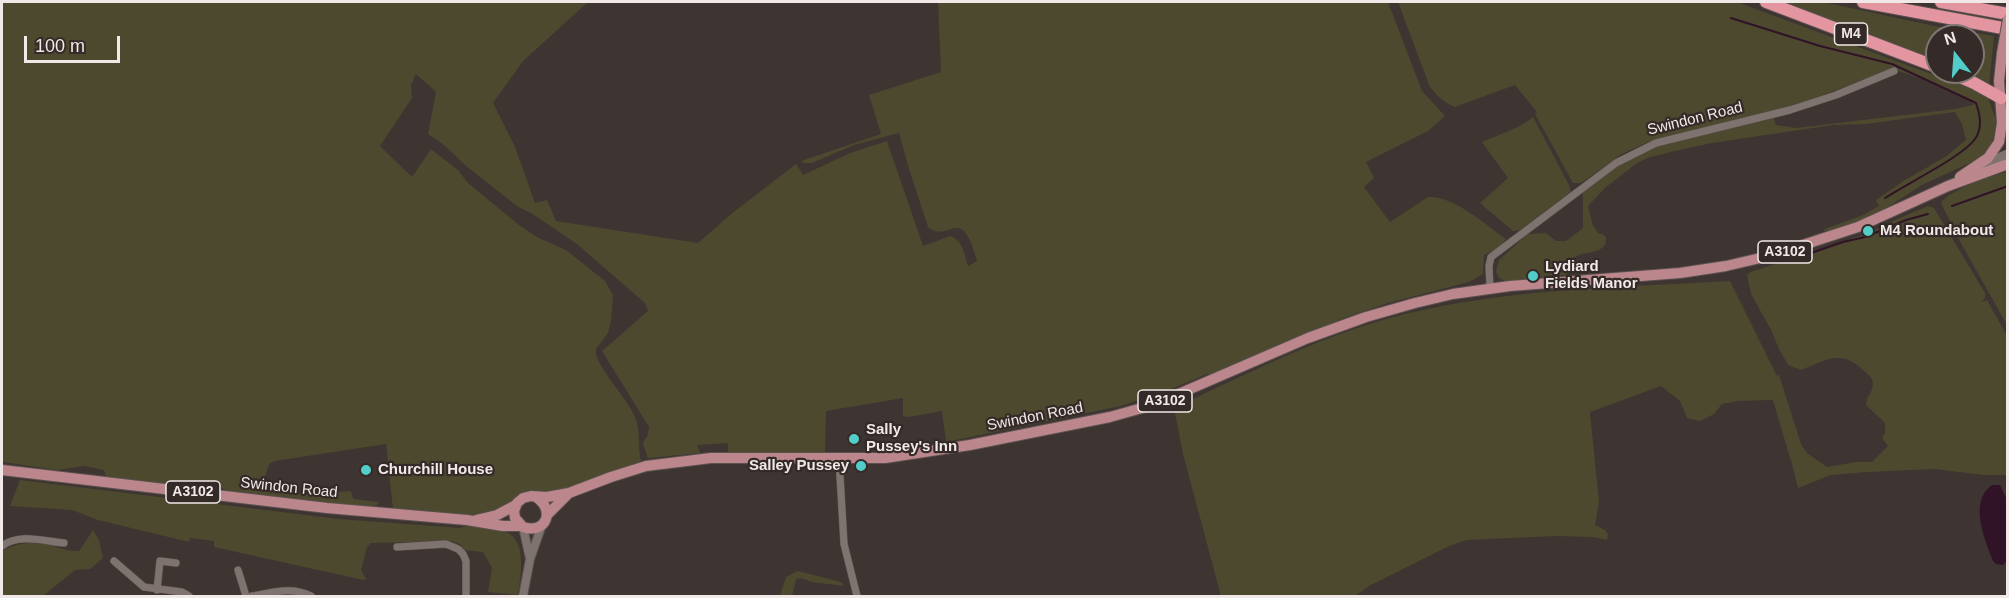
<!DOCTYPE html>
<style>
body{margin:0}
#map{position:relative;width:2009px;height:598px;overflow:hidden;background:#3e3431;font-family:Arial,sans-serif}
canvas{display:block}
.frame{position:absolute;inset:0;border:3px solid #f0e9e7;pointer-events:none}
.north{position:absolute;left:1925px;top:24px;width:60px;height:60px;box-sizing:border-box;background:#342a27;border:2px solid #7f7674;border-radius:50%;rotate:343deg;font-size:16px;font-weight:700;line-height:24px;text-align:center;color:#f0e9e7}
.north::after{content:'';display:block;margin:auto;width:21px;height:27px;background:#53cdc9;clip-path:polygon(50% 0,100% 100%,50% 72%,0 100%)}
.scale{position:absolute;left:24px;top:36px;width:96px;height:27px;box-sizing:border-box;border:3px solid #f0e9e7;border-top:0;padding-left:8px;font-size:18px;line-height:21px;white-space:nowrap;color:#f0e9e7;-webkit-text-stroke:4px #342a27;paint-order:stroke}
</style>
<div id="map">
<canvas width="2009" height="598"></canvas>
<div class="frame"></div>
<div class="north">N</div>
<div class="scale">100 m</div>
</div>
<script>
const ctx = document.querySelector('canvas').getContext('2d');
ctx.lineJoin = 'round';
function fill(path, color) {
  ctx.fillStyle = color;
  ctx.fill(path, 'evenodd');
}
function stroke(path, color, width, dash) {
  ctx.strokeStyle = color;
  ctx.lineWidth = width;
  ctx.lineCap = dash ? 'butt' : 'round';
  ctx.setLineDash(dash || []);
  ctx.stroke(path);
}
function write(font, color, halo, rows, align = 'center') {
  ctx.font = font + ' Arial,sans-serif';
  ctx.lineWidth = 4.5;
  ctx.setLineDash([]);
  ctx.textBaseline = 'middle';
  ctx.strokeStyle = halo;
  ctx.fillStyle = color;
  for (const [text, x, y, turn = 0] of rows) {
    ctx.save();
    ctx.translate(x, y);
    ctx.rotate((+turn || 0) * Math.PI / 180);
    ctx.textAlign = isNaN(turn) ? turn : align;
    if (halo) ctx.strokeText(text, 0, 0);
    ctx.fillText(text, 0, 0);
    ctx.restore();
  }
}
const green = new Path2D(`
 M2 2H588L523 61 493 103 515 147 535 203 547 200 556 221 698 243 731 214 796 164 803 175 850 153 887 141 923 246 950 236C963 240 964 254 968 266L977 261C961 201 949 245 928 227L909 169 899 133 854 145 812 163H803L801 161 881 134 869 95 941 72 938 2H1388L1422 91 1445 116 1428 131 1366 162 1374 178 1364 187 1390 222 1428 197C1453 195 1486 225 1506 239L1501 246 1484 255 1483 274 1469 282 1388 303 1344 318 1210 374H1207L1171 389 1121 406 946 442 942 411 909 417 903 416V398L826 411 825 453 728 452V443L697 445 700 453 648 458 643 445 644 440 647 437 649 427 602 351 648 311 645 303 577 244 531 213 518 207 465 165 444 145 428 134 436 92 416 74 411 85 412 98 380 146 412 177 431 149 458 170 468 183 519 225 537 237 566 250 605 281 613 295 611 322 608 333 596 349V355C605 378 626 396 636 419 640 431 638 448 641 461L639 463 558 492H525L500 509 481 515H473L393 509 386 444 275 461 269 464 263 483 266 484 267 490 305 494 351 491 353 499 379 502 377 505 370 507 303 502 232 493 220 487 188 483 173 486 106 477 104 470 84 466 57 470 3 462H2Z
 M1398 2H1737L1950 81 1982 91 1988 98 1996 120 1994 137 1989 148 1978 159 1922 185 1883 210 1832 232 1822 230 1863 215 1879 206 1876 200 1905 180 1945 157 1966 140 1962 124 1955 112 1866 124 1833 125 1712 143 1671 152 1650 157 1637 163 1605 188 1588 206 1593 226 1599 234H1602L1606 237C1607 254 1589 251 1579 255 1576 256 1574 259 1571 260L1573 271 1565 275 1505 281 1498 277 1496 271 1499 260 1528 234 1546 233 1556 241H1566L1583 228V191L1625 161 1659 144 1709 130 1708 127 1648 142 1620 155 1581 183H1573L1535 114 1537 112 1515 85 1455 107C1445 104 1435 94 1429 85ZM1892 69 1917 77 1972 102 1973 105 1955 109 1796 128 1776 125 1772 114Z
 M1774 2H1823L1939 27 1994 36 1989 86 1960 72H1973V36H1937V63Z
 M1533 117 1569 185 1571 192 1520 230 1513 231 1480 203 1508 178 1482 142C1499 134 1519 129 1533 117Z
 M2007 172H2008L2007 325 1962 245 1941 203C1950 190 1991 175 2007 172Z
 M1928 206 1934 208 1985 293V298L1981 302 1987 300 2007 336V475H1984L1934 469 1867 472 1831 475 1798 488 1793 468 1773 400 1738 401 1722 404 1714 414 1700 421 1687 418 1680 401 1661 386 1590 412 1599 502 1595 525 1605 530 1608 534 1607 540 1593 537 1556 536 1467 540 1449 546 1369 586 1355 596H1221L1183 454 1174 408C1242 376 1310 341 1383 320 1496 288 1613 288 1730 281L1777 376 1779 375 1801 444 1807 453 1827 467 1856 462H1872L1888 446 1882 438 1885 433V423L1866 405C1866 396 1873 393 1873 383 1872 376 1867 374 1862 369 1839 349 1826 361 1801 370L1788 365 1779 349 1771 330 1751 294 1747 275 1751 272 1871 232 1895 220Z
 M20 480 339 519 460 528C469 524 478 527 488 528 495 529 504 530 510 534 526 545 521 577 518 593L517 595 488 592 492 568 483 552 463 550 461 545 452 541 371 543 367 547 361 570 366 579 363 580 214 547V541L190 538 189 542 98 520 72 510 10 506Z
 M93 530 99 540 103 558 90 569 75 570 43 596H2V551C13 545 27 541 40 543 54 545 66 552 79 551Z
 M798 571 841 582 844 586 812 582 801 578 796 579 792 596H780L786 577Z`);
const water = new Path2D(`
 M1992 485H2000L2007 500V561L2003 565 1996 564 1993 561C1985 540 1968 502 1992 485Z`);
const stream = new Path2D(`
 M1731 18 1820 46 1892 64 1976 103C1980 114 1983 128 1975 139 1962 157 1906 184 1885 198
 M1952 206 2008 186
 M1794 259 1843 242 1865 237 1906 220 1928 214`);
const minor = new Path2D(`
 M1490 288 1489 266 1491 257 1616 163 1656 143 1790 110 1836 95 1894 71
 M839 459 844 544 857 596
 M2 546C19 533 44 541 64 543
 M397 547 446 544 458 549 463 554 466 561V596
 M114 561 144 587 182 592 189 596
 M238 570 246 596
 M157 590 160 561 176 563
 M252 596C272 593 291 586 311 596`);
const tertiary = new Path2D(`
 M523 527 530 559
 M523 596 530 559 542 525`);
const secondary = new Path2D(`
 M1982 165 2008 154`);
const primary = new Path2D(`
 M1960 177 1988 158 1999 142 2002 123 1999 81 2002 53
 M2 470 327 508 467 520 503 526H521
 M536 497C556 510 546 535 523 527L515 518 514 511 517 503 523 498 531 496 547 497 569 493 611 477 646 466 711 458H885L970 445 1110 417 1153 405 1308 338 1366 317 1415 303 1453 294 1510 286 1680 273 1726 266 1769 256 1858 227 1948 186 2008 164
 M547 515 568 494
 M476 520 497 515 516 505`);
const motorway = new Path2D(`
 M1766 2 1937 67
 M1863 2 2008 29
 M1941 2 2008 14
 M1949 72 1974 83 2001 98`);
const primaryBridge = new Path2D(`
 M2002 53 2008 19`);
const markers = [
 [1868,231,6,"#53cdc9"],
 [1533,276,6,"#53cdc9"],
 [854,439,6,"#53cdc9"],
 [861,466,6,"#53cdc9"],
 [366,470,6,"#53cdc9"]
];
const shields = [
 [1851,34,33],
 [1785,252,54],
 [1165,401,54],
 [193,492,54]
];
const shieldNames = [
 ["M4",1851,34],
 ["A3102",1785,252],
 ["A3102",1165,401],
 ["A3102",193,492]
];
const streetNames = [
 ["Swindon Road",1695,119,-14],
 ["Swindon Road",1035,417,-11],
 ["Swindon Road",289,488,6]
];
const poiNames = [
 ["M4 Roundabout",1880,231],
 ["Lydiard",1545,267],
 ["Fields Manor",1545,284],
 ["Sally",866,430],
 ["Pussey's Inn",866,447],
 ["Salley Pussey",849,466,"right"],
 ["Churchill House",378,470]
];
fill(green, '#4c492f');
fill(water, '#311327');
stroke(stream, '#311327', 2);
stroke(minor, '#5a514f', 8);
stroke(tertiary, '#5a514f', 10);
stroke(secondary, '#5a514f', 10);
stroke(primary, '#5a514f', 12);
stroke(motorway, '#5a514f', 14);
stroke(minor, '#7e736f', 7);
stroke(tertiary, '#7e736f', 8);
stroke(secondary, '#7e736f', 9);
stroke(primary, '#bb878c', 10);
stroke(motorway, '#e395a0', 12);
stroke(primaryBridge, '#5a514f', 12, []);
stroke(primaryBridge, '#bb878c', 10);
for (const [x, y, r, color] of markers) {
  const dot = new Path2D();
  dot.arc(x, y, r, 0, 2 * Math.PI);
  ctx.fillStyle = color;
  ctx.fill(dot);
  stroke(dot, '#342a27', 2);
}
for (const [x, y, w] of shields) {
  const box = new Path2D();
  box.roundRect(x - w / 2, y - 11, w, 22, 4.5);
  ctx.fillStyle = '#342a27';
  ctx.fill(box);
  stroke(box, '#f0e9e7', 1.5);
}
write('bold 14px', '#f0e9e7', null, shieldNames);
write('15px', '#f0e9e7', '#342a27', streetNames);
write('bold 15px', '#f0e9e7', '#342a27', poiNames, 'left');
</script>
